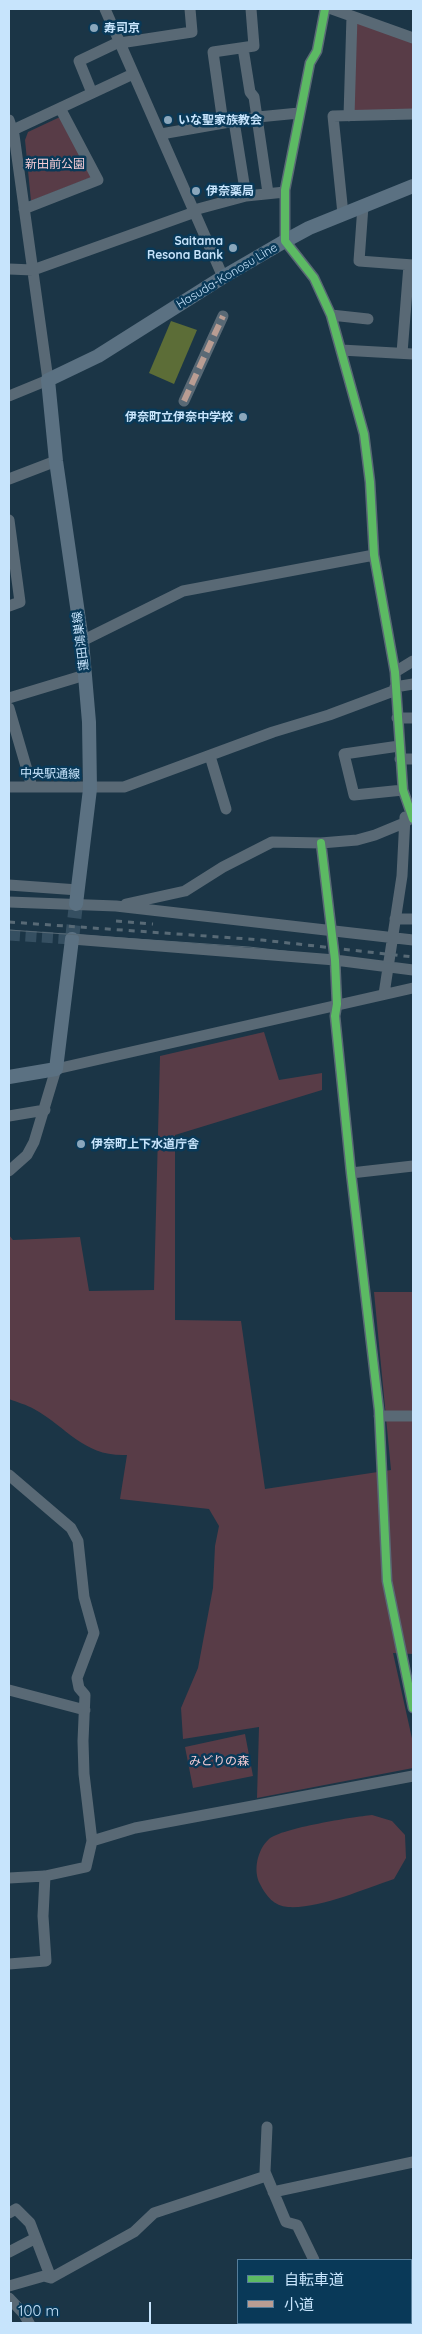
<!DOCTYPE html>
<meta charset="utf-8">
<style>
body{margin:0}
#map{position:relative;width:422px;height:2334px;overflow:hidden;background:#1b3546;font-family:Quicksand,"Noto Sans JP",sans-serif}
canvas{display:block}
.frame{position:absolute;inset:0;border:10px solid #c7e4fc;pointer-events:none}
.legend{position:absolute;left:237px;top:2259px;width:175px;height:65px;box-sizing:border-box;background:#093958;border:1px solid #557d9a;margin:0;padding:6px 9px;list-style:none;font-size:15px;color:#c7e4fc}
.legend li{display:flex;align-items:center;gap:10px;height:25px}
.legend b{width:25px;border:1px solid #557d9a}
.scale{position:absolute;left:10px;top:2302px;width:141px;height:22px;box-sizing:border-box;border:2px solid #c7e4fc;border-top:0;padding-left:6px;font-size:15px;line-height:18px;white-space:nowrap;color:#c7e4fc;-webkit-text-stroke:4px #093958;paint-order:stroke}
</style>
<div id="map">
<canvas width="422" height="2334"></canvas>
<div class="frame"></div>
<ul class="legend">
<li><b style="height:6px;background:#5cba63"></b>自転車道</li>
<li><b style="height:6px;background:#b99d93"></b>小道</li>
</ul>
<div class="scale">100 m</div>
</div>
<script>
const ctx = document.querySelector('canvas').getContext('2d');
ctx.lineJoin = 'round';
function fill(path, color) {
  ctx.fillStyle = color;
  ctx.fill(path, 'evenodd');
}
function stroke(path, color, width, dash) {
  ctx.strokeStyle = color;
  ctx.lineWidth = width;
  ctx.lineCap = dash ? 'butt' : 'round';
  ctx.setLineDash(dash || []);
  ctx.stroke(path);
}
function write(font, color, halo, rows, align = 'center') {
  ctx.font = font + ' Quicksand,"Noto Sans JP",sans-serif';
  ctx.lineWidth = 5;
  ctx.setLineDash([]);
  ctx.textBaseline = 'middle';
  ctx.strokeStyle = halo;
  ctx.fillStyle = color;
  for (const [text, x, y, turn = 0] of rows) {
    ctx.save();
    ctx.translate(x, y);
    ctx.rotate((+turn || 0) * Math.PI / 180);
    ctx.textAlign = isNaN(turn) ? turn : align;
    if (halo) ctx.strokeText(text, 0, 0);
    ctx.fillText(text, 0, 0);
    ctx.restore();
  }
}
const green = new Path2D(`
 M356 21 413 43V110L351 111Z
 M60 117 92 177 31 201 25 140 28 132Z
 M264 1032 279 1080 322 1073V1090L175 1135V1320L241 1321 265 1489 391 1470 374 1292H413V1654L393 1653 413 1743V1768L257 1798 259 1727 183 1739 181 1708 198 1668 213 1588 215 1546 219 1526 209 1509 120 1499 127 1455C84 1457 68 1428 34 1409 27 1405 17 1402 9 1399V1235L13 1240 80 1237 89 1291 154 1290 160 1056Z
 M245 1734 253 1776 193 1788 185 1747Z
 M372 1815 392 1821 405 1835 406 1858 394 1879C363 1889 320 1909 288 1907 274 1906 266 1896 260 1884 253 1871 257 1850 269 1839 282 1828 353 1817 372 1815Z`);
const water = new Path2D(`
 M171 321 197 330 174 384 149 373Z`);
const stream = new Path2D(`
 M411 2302 413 2301
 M346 2325 353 2323`);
const minorTunnel = new Path2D(`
 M9 935 72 939`);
const majorTunnel = new Path2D(`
 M72 939 76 904`);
const minor = new Path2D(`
 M105 9 223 277
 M325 9 317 51 310 63 285 190V241L314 278 331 315 364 434 370 482 374 555 395 672 403 790 413 819
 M332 9 413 38
 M120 43 192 32 190 9
 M243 48 250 92 254 97 268 193
 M92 93 79 61 119 42
 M349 116 352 16
 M9 120 14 135 48 380 9 396
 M234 121 246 196
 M223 123 213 52 254 46 251 9
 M13 130 133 74
 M161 134 258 117 299 113
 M363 206 359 261 413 265
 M24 209 98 180 60 108
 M194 210 246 196 285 192
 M343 214 333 116 413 114
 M9 269 33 270 195 212
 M331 315 368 319
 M341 350 413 354
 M402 353 409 265
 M184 401 223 316
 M9 479 56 461
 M9 520 20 602 9 606
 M82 641 183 591 374 555
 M395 672 413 661
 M395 687 413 684
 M9 698 85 675
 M9 708 32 787
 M397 718H413
 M399 746 344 754 354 795 403 790
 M210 756 226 809
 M400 759H413
 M9 787H124L273 732 329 715 396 690
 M321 843 335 960 337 1004 335 1016 351 1173 379 1410 387 1581 413 1708
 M9 885 78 890
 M9 902 116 906 413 940
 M126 904 185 891 223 867 272 842 321 843 357 840 375 835 404 823 412 817
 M395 919H413
 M72 939 335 960 413 970
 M384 994 402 876 405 817
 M9 1116 45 1110
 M9 1171 27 1155 34 1142 56 1069 413 988
 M351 1173 413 1166
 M379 1416H413
 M9 1475 71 1528 78 1541 84 1597 94 1633 77 1678 79 1688 85 1695 83 1741 84 1774 92 1841 86 1867 45 1876 9 1878
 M9 1690 85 1710
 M92 1841 135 1828 413 1776
 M9 1964 46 1961 43 1916 45 1876
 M267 2127 265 2172 286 2222 297 2225 314 2260
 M273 2192 413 2162
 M9 2213 16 2209 30 2223 51 2278
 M9 2252 34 2239
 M411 2284 413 2283
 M9 2286 44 2276 51 2278 134 2232 154 2213 266 2176
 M9 2298 24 2314 30 2325`);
const major = new Path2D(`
 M76 904 90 789 89 722 82 641 56 461 48 380 98 356 223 277 285 241 309 228 413 186
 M9 1077 56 1069 72 939`);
const tram = new Path2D(`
 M9 930 249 947 413 966`);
const rail = new Path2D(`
 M116 921 153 924
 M9 922 262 940 413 957`);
const quiet = new Path2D(`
 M184 401 223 316`);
const cycleway = new Path2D(`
 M325 9 317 51 310 63 285 190V241L314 278 331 315 364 434 370 482 374 555 395 672 403 790 413 819
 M321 843 335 960 337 1004 335 1016 351 1173 379 1410 387 1581 413 1708`);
const markers = [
 [94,28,5,"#8ba7bc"],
 [168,120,5,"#8ba7bc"],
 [196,191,5,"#8ba7bc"],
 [233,248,5,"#8ba7bc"],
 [243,417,5,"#8ba7bc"],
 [81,1144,5,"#8ba7bc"]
];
const poiNames = [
 ["寿司京",104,28],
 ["いな聖家族教会",178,120],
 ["伊奈薬局",206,191],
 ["Saitama",223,241,"right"],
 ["Resona Bank",223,255,"right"],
 ["伊奈町立伊奈中学校",233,417,"right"],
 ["伊奈町上下水道庁舎",91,1144]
];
const parkNames = [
 ["新田前公園",55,164],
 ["みどりの森",219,1761]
];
const streetNames = [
 ["Hasuda-Konosu Line",227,276,-31],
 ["蓮田鴻巣線",81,641,-97],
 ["中央駅通線",50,774,1]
];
fill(green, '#583c47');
fill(water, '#5c6d37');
stroke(stream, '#5c6d37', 3);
stroke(minorTunnel, '#354f61', 11, [11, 5.5]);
stroke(majorTunnel, '#354f61', 14, [14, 7]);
stroke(minor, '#596975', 11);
stroke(major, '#5b7182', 14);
stroke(tram, '#586a76', 1);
stroke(rail, '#586a76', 3, [6, 6]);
stroke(quiet, '#b99d93', 6, [12, 6]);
stroke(cycleway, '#5cba63', 8);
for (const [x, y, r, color] of markers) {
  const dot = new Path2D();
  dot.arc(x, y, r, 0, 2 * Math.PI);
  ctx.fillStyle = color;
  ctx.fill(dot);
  stroke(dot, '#093958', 2);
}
write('bold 12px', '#c7e4fc', '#093958', poiNames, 'left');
write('12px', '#f5ccd5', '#093958', parkNames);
write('12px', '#c7e4fc', '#093958', streetNames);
</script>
